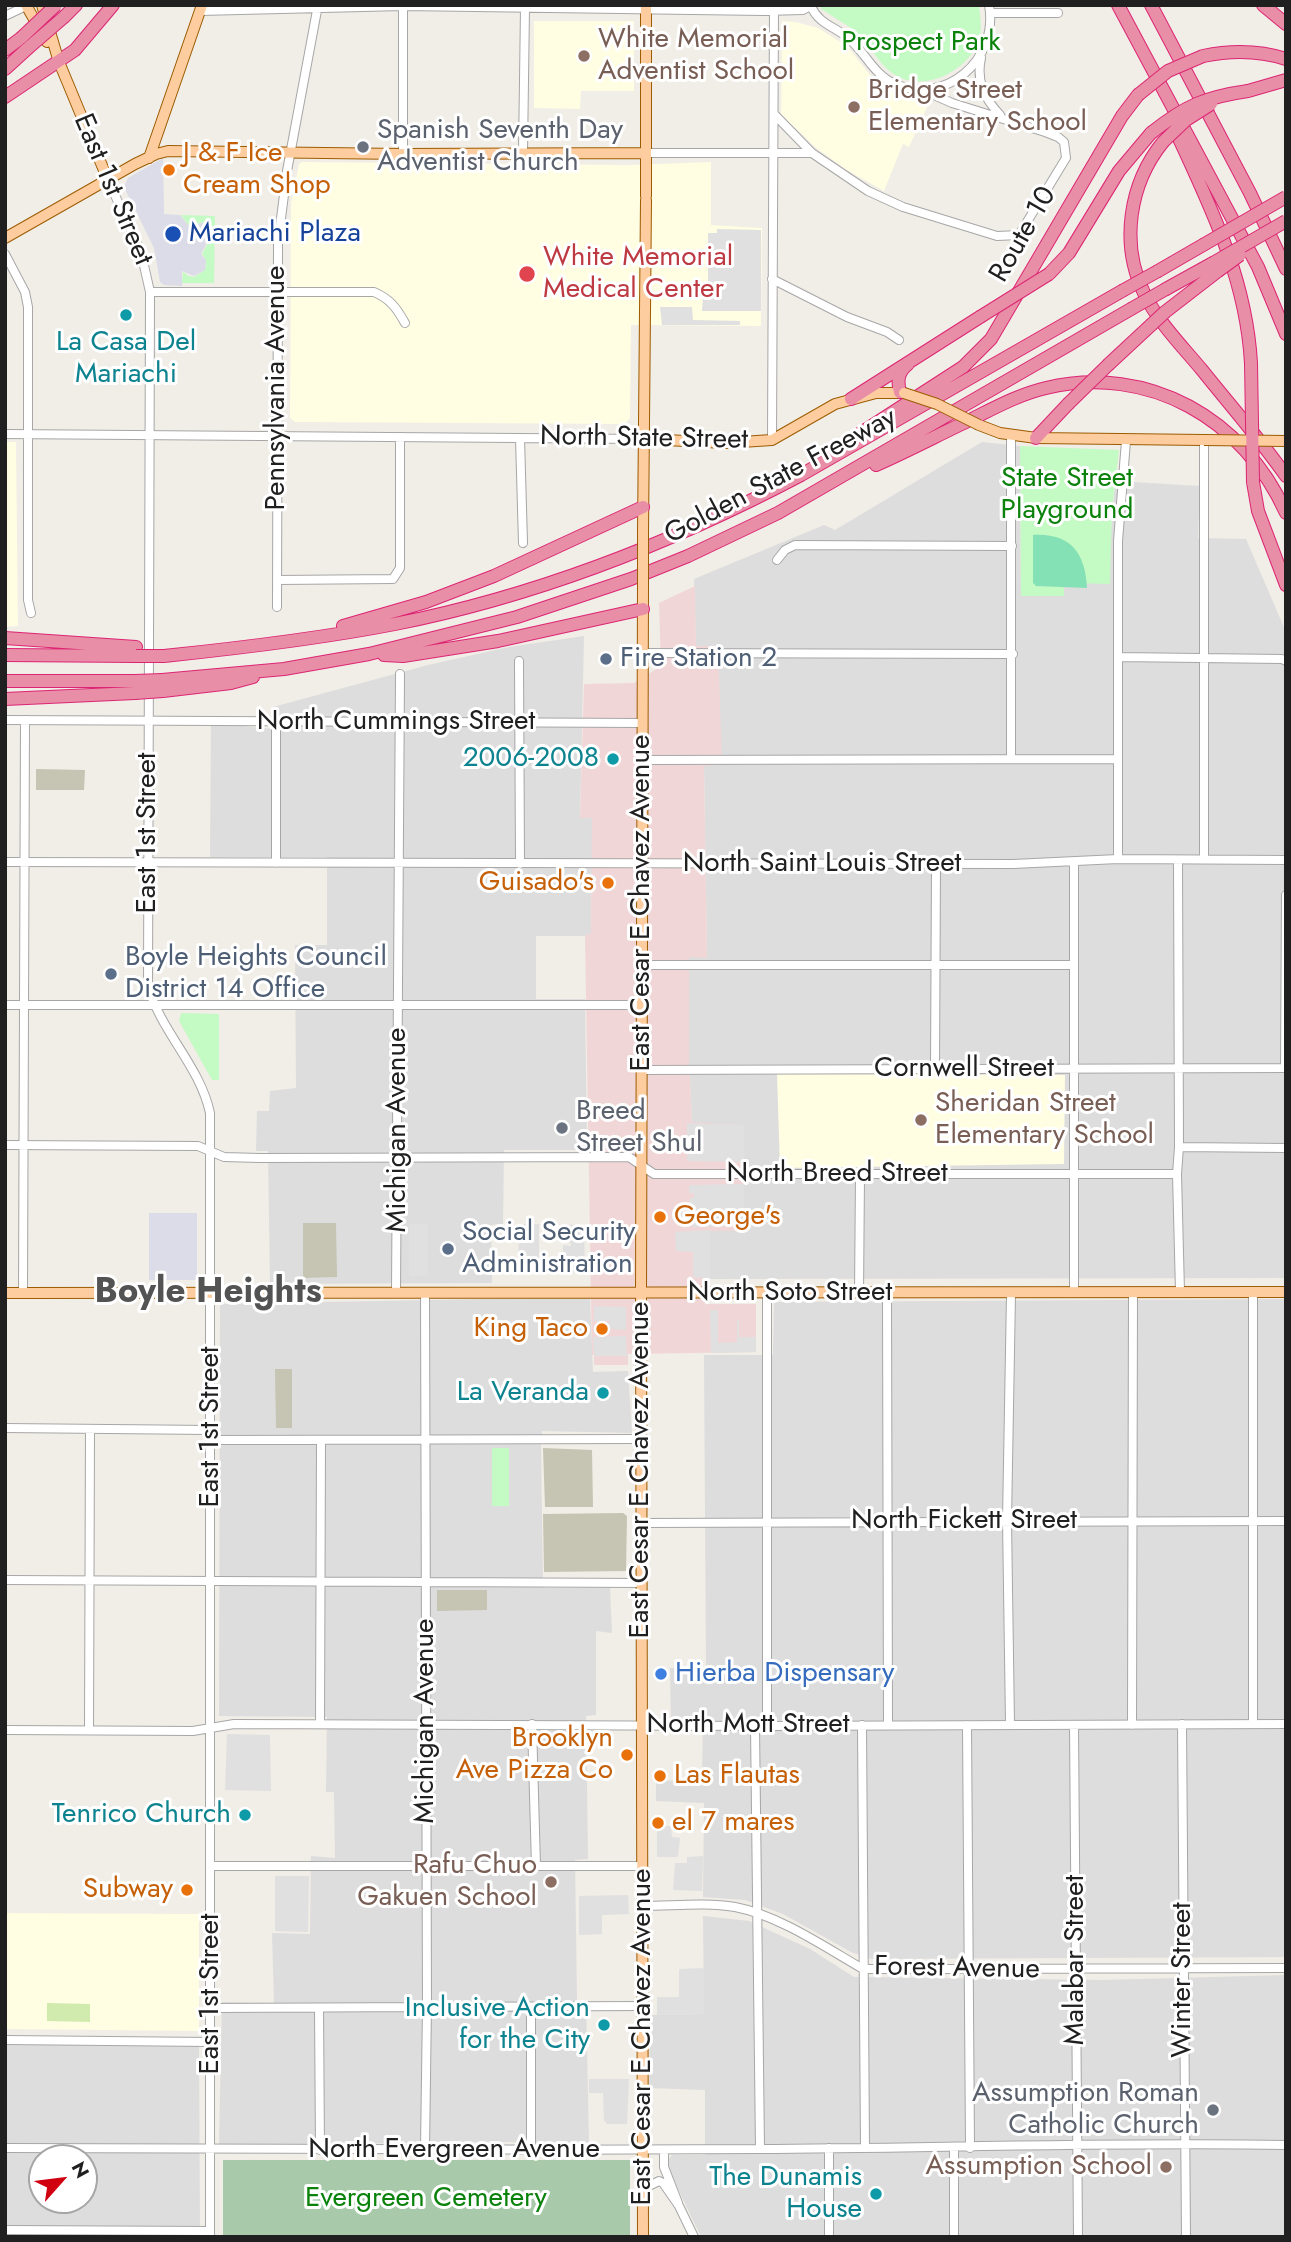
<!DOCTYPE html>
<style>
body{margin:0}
#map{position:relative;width:1291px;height:2242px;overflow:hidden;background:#f1ede7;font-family:Jost,sans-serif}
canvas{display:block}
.frame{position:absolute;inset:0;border:7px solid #202020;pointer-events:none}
.north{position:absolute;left:28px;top:2144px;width:70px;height:70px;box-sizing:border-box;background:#fff;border:2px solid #a6a6a6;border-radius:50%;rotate:62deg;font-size:19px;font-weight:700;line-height:28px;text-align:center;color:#202020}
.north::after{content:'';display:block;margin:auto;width:24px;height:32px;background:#d10011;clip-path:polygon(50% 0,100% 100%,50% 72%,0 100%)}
</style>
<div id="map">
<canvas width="1291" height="2242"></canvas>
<div class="frame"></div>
<div class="north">N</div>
</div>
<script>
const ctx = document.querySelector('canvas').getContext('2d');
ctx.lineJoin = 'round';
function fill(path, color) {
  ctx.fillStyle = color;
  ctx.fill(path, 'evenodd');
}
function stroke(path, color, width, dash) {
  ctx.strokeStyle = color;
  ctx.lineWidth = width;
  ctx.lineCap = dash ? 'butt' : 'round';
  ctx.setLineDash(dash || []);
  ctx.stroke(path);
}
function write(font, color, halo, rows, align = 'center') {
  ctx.font = font + ' Jost,sans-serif';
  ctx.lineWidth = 6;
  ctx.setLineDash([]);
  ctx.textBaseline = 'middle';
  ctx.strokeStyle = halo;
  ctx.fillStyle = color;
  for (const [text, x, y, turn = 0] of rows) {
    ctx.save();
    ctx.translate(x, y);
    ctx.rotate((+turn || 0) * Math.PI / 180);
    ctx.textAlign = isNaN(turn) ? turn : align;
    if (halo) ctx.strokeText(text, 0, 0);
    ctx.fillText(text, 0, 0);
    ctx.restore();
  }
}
const residential = new Path2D(`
 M982 442 1020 446 1021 596H1064L1063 583 1110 541 1115 481 1200 486 1198 538 1246 539 1286 632V1278L710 1279V1230H744V1126L692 1123 689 1062V957H707L704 765 721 764 717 646 696 647 694 579 824 525 835 530Z
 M584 636 580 817 593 818 591 934 585 936H536V999H585L587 1150H504L503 1224 491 1225 492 1283 270 1284 268 1151H256L257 1111H269L270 1091 296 1088 295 945H327V857H210L211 723 273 729V707L428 665 509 647Z
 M590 1297 593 1372 628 1371 632 1433 542 1431 541 1445 543 1588H610L612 1633 596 1631V1715L586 1716 588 1859 575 1860 577 2000 586 2001 589 2143 506 2142 219 2145 222 2002 274 2003 272 1933 310 1934 311 1856 335 1858 334 1792H326L327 1717 219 1716 220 1304Z
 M1286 1299V1957L872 1959 851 1952 783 1914 745 1900 703 1897 704 1803 656 1801V1781L702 1780 703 1719 671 1720 670 1668H706L704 1355H773L774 1302Z
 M703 1916 749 1921 810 1949 854 1977 1104 1980 1286 1975V2237H701L669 2170 668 2160 672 2155H705V2090L649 2088 650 2015 704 2014Z
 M5 2043 199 2046 200 2237H5ZM42 2158H84V2200H42Z`);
const commercial = new Path2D(`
 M695 586 696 646H718L722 764 704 766 707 958 689 957V1062L692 1122 744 1125V1231H710L708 1304H756V1352L628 1354V1365H594V1355H592L585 936 591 933 592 818H580L584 684 634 683 661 666 659 603Z`);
const education = new Path2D(`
 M534 21H634V91H581L580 109 534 108Z
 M782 21 796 22 818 28 847 46 871 76 887 89 904 96 930 101 909 147 903 144 884 191 845 169 815 147 781 114Z
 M302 162 628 165 711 162V225L762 228 761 326 631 325 630 418 625 424 295 422 290 418 291 204 299 164Z
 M5 442H16L18 626 5 627Z
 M777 1074 1065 1075 1064 1164 780 1168Z
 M5 1913 199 1914V2031L5 2029Z`);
const construction = new Path2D(`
 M36 769 85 770 84 790H36Z
 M303 1223H336L337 1277 303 1278Z
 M275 1369H292V1428H276Z
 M543 1448 592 1450 593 1507H545Z
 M623 1513 627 1516 626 1571 544 1572 543 1514Z
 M437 1590H487V1610L437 1611Z`);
const grass = new Path2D(`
 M47 2003 90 2004V2022L47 2021Z`);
const cemetery = new Path2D(`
 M223 2160H630V2237H223Z`);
const park = new Path2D(`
 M824 5H979C980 17 983 32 978 43 965 73 921 94 892 73 877 62 870 44 856 32 845 23 831 16 820 8Z
 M181 215 215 216 214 283H182L183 271 188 276 194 277 205 270 206 260 202 254C208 243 214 234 210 221L189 226Z
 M1020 446 1119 450 1112 509 1110 584 1064 583V596H1021Z
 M181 1013 219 1014V1080H212L179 1021Z
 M492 1448H509V1506H492Z`);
const pitch = new Path2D(`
 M1033 535C1070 533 1085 552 1087 588L1036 586 1033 583Z`);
const parking = new Path2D(`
 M717 229 761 230V311H702L703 296 708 295V233H717Z
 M660 307H692L693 320 740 321V325H662Z
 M687 1123 744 1125V1162L687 1161Z
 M744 1184V1225L693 1227 692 1219 672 1220V1212L690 1211V1199L694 1197V1193H689V1185Z
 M409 1224H428V1276H409Z
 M519 1224 584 1225 585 1272 563 1273V1245L571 1246 566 1226 539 1225V1267H530L529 1274H518Z
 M710 1230V1279L693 1277V1252L676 1251 675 1232Z
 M594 1306 626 1307V1330L609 1329V1321H594Z
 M710 1310H718V1343L737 1342V1320H739V1337H756V1352L711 1353Z
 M626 1336 627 1358 625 1356H594L593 1337Z
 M227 1734 270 1735 271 1791 225 1790Z
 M657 1826H671L672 1837 680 1838 678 1857H657Z
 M703 1856 702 1891 673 1890 675 1863H687V1857Z
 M275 1876H309L308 1932 275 1931Z
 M628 1895 629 1914 602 1915V1934L579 1935V1896Z
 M704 1968V2014L657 2015V1997H679V1969Z
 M589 2079H629L627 2124H607L604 2120 603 2093H589Z`);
const plaza = new Path2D(`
 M163 158 164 214 180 215 189 226 210 221 211 235 201 254 206 260 205 270 194 276 182 271V286L164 285 160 282 154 248 124 187 128 178Z
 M149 1213H197V1280H149Z`);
const minor = new Path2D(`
 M403 5V154
 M811 6C818 23 833 26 847 37 864 50 873 74 893 83 945 107 999 60 989 5
 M200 11 403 6 765 11 803 10 812 5
 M990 13H1058
 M5 16 26 6
 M981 58C976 81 984 98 1000 115
 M774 114 812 153
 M523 152 525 8
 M646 153H812L868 191 903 207 997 236 1019 235 1066 158 1064 142 1058 137 1045 132 952 103 923 90
 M108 180 141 252 150 292 148 986C161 1032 200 1066 210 1113V2237
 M5 254 25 292 28 307V600L31 613
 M772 279 847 317 887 332 899 340
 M150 292H374C390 299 396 307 405 323
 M5 434 645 439
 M1011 435V759
 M520 438 523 543
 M772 440 774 5
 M1204 440V859
 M777 560 785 550 795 545 1012 546
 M277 580 393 579 400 568V437
 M277 607 278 242 287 171 318 5
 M643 653 1013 654
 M1118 657 1282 659 1286 661
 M519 661 520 864
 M5 720 643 723
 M642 760 1118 759
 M1118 859V541L1126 441
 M1178 860 1179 1147 1177 1174 1180 1292
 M5 862 1013 864 1118 859 1286 860
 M1074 862V1293
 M276 863V722
 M642 965H1073
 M5 1005H642
 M1285 1068 1286 895
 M935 1069 936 864
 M641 1070 1286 1068
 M5 1145 198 1146 224 1157 260 1158 629 1157 654 1174H1177
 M1179 1147 1286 1148
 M1253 1292V1723
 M23 1293 25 720
 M396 1293 400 674
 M859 1294 860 1175
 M887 1294 888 1725
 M5 1428 211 1430
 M211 1440 641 1439
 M642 1523 1286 1521
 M5 1580 642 1583
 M320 1724 321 1441
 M532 1724 536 1866
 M1010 1724 1007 1520 1011 1294
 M1182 1724 1186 2237
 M862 1725 865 2148
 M967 1725 970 2148
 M1074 1725 1078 2237
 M1132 1725 1133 1293
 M755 1726 760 2149
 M767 1726V1293
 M5 1730 193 1731 234 1724 767 1726 1286 1724
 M89 1730 90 1429
 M211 1866H643
 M643 1906C673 1906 705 1902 735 1907 778 1915 825 1947 863 1969L1286 1968
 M211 2008 643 2006
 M319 2008 320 2150
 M531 2008V2150
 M5 2040 211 2042
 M5 2148C256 2148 507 2151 758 2149 934 2148 1110 2142 1286 2145
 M425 2149 427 2006 425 1292
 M664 2150V2167L678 2203
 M643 2189 659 2181 663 2183 679 2206 694 2237
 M5 2230 210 2231
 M829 2237V2148
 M954 2237V2148`);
const major = new Path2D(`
 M26 5 47 42
 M42 5 59 62 108 180
 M149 158 202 5
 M646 196V5
 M5 238 135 164 156 154 168 151 403 154 646 153
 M979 425 1000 433 1036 438 1204 440
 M645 439 726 443 772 440 835 404 876 393H904
 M643 533 646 200
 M5 1293C432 1293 859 1293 1286 1292
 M643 2237 641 1293 643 586`);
const highway = new Path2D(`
 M1118 5 1258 267 1286 334
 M1151 5 1250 193 1286 269
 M1263 5 1286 24
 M64 17 76 5
 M5 50 21 38
 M1203 56C1232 50 1258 50 1286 59
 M5 69 27 49
 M1248 91 1286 80
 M5 97 75 50 113 5
 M1171 121C1207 200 1246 274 1251 363
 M1163 142C1129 184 1120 244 1144 293 1158 322 1182 346 1202 370 1230 405 1260 439 1286 476
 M1158 271 1203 245
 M1049 274 1069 253 1119 171 1151 133
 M1166 289 1213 263
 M1165 312 1218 271
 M1109 364 1151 325
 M900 392C897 380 898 372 908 364
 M851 399 980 317
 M1036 438 1068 404
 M847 442 963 367 991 339 1122 116 1138 95
 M876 465C908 451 940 434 972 419 996 407 1020 394 1046 388 1149 364 1244 419 1286 513
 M1253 482 1258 511 1286 585
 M343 626 426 602 494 576 643 507
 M5 638 136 647
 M5 655 136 656
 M384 655 403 656 498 641 643 609
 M164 656C241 648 318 639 395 624 536 596 674 542 801 475L1122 291
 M162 680 284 669 369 654 517 617 631 579 688 556 778 513 1131 309
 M5 681H135
 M163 691 231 683 253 677
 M5 699 135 693`);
const majorBridge = new Path2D(`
 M904 393 937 404 979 425
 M1204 440 1286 441
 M643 586V533`);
const highwayBridge = new Path2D(`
 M21 38 56 5
 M27 49 64 17
 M1138 95 1168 71 1203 56
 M1151 133C1185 106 1205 97 1248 91
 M1163 142 1186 120 1211 104
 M1203 245 1286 197
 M1213 263 1286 221
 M1218 271 1240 255
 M1122 291 1158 271
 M1131 309 1166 289
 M980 317 1049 274
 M1151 325 1165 312
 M1251 363 1253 482
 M1068 404 1109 364
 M136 656H164
 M135 681 162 680
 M135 693 163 691`);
const markers = [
 [584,56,7,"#8d6e63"],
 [854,107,7,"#8d6e63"],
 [363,147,7,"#6b7280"],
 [169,170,7,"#e8710a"],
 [173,234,9,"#1a4fb4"],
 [527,274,9,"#e0444e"],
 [126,315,7,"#0f9aa8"],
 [606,659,7,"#5c6f8a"],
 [613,759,7,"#0f9aa8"],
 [608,883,7,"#e8710a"],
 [111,974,7,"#5c6f8a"],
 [921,1120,7,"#8d6e63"],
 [562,1128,7,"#6b7280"],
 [660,1217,7,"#e8710a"],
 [448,1249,7,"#5c6f8a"],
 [602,1329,7,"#e8710a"],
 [603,1393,7,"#0f9aa8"],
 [661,1674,7,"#3f7fe0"],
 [627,1755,7,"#e8710a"],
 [660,1776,7,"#e8710a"],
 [245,1815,7,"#0f9aa8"],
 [658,1823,7,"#e8710a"],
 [551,1882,7,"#8d6e63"],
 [187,1890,7,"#e8710a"],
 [604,2025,7,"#0f9aa8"],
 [1213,2110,7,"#6b7280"],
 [1166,2167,7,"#8d6e63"],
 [876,2194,7,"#0f9aa8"]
];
const educationNames = [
 ["White Memorial",598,40],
 ["Adventist School",598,72],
 ["Bridge Street",868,91],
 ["Elementary School",868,123],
 ["Sheridan Street",935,1104],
 ["Elementary School",935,1136],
 ["Rafu Chuo",537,1866,"right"],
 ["Gakuen School",537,1898,"right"],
 ["Assumption School",1152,2167,"right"]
];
const parkNames = [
 ["Prospect Park",921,43],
 ["State Street",1067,479],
 ["Playground",1067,511],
 ["Evergreen Cemetery",426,2199]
];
const worshipNames = [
 ["Spanish Seventh Day",377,131],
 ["Adventist Church",377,163],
 ["Breed",576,1112],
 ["Street Shul",576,1144],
 ["Assumption Roman",1199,2094,"right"],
 ["Catholic Church",1199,2126,"right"]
];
const foodNames = [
 ["J & F Ice",183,154],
 ["Cream Shop",183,186],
 ["Guisado's",594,883,"right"],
 ["George's",674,1217],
 ["King Taco",588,1329,"right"],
 ["Brooklyn",613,1739,"right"],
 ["Ave Pizza Co",613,1771,"right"],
 ["Las Flautas",674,1776],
 ["el 7 mares",672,1823],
 ["Subway",173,1890,"right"]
];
const streetNames = [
 ["East 1st Street",112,190,67],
 ["Route 10",1024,235,-60],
 ["Pennsylvania Avenue",277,388,-90],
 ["North State Street",644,439,1],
 ["Golden State Freeway",781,477,-28],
 ["North Cummings Street",396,722],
 ["East 1st Street",148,833,-90],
 ["North Saint Louis Street",822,864],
 ["East Cesar E Chavez Avenue",642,903,-90],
 ["Cornwell Street",964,1069],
 ["Michigan Avenue",398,1130,-90],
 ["North Breed Street",837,1174],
 ["North Soto Street",790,1293],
 ["East 1st Street",211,1427,-90],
 ["East Cesar E Chavez Avenue",641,1470,-90],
 ["North Fickett Street",964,1521],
 ["Michigan Avenue",426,1721,-90],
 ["North Mott Street",748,1725],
 ["Malabar Street",1076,1960,-90],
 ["Forest Avenue",957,1969,1],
 ["Winter Street",1183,1980,-90],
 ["East 1st Street",211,1994,-90],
 ["East Cesar E Chavez Avenue",643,2037,-90],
 ["North Evergreen Avenue",454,2150]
];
const transitNames = [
 ["Mariachi Plaza",189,234]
];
const healthNames = [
 ["White Memorial",543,258],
 ["Medical Center",543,290]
];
const cultureNames = [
 ["La Casa Del",126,343,"center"],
 ["Mariachi",126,375,"center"],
 ["2006-2008",599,759],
 ["La Veranda",589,1393],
 ["Tenrico Church",231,1815],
 ["Inclusive Action",590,2009],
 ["for the City",590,2041],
 ["The Dunamis",862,2178],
 ["House",862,2210]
];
const serviceNames = [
 ["Fire Station 2",620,659],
 ["Boyle Heights Council",125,958],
 ["District 14 Office",125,990],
 ["Social Security",462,1233],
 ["Administration",462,1265]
];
const shopNames = [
 ["Hierba Dispensary",675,1674]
];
const districtNames = [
 ["Boyle Heights",208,1294]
];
fill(residential, '#dedddd');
fill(commercial, '#f1d6d7');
fill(education, '#fffde2');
fill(construction, '#c6c4b2');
fill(grass, '#d0ebad');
fill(cemetery, '#a8caaa');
fill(park, '#c4fac4');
fill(pitch, '#84e0b5');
fill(parking, '#e0e0e0');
fill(plaza, '#dbdce7');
stroke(minor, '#a7a7a7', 10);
stroke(major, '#9d5c00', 12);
stroke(highway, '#dd2573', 14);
stroke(minor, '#fff', 8);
stroke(major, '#fdcda0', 10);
stroke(highway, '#e88ea6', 12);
stroke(majorBridge, '#9d5c00', 12, []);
stroke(highwayBridge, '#dd2573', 14, []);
stroke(majorBridge, '#fdcda0', 10);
stroke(highwayBridge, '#e88ea6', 12);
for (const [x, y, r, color] of markers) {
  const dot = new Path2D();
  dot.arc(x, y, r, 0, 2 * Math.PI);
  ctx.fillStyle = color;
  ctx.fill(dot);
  stroke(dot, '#fff', 2.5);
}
write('28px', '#785e54', '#fff', educationNames, 'left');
write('28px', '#0b820b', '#fff', parkNames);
write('28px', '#5b616d', '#fff', worshipNames, 'left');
write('28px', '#c56008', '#fff', foodNames, 'left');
write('28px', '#202020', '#fff', streetNames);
write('28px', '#164399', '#fff', transitNames, 'left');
write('28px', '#be3a42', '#fff', healthNames, 'left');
write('28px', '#0d838f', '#fff', cultureNames, 'right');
write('28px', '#4e5e75', '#fff', serviceNames, 'left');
write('28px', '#366cbe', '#fff', shopNames, 'left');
write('bold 35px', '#535353', '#fff', districtNames);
</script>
